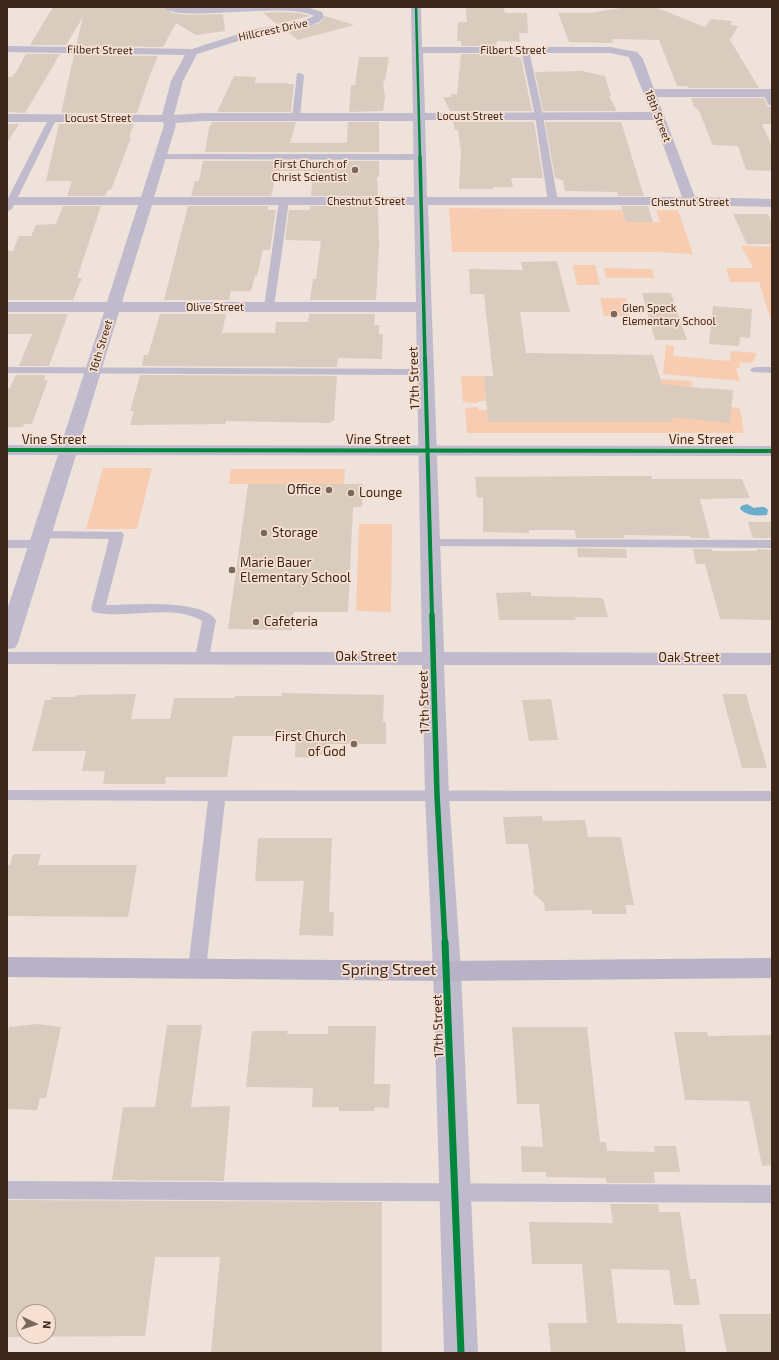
<!DOCTYPE html>
<style>
body{margin:0}
#map{position:relative;width:779px;height:1360px;overflow:hidden;background:#efe2da;font-family:"Exo 2",sans-serif}
canvas{display:block}
.frame{position:absolute;inset:0;border:8px solid #3d271a;pointer-events:none}
.north{position:absolute;left:16px;top:1304px;width:40px;height:40px;box-sizing:border-box;background:#f7e0d2;border:1px solid #ad9688;border-radius:50%;rotate:94deg;font-size:11px;font-weight:700;line-height:16px;text-align:center;color:#3d271a}
.north::after{content:'';display:block;margin:auto;width:14px;height:18px;background:#7b685d;clip-path:polygon(50% 0,100% 100%,50% 72%,0 100%)}
</style>
<div id="map">
<canvas width="779" height="1360"></canvas>
<div class="frame"></div>
<div class="north">N</div>
</div>
<script>
const ctx = document.querySelector('canvas').getContext('2d');
ctx.lineJoin = 'round';
function fill(path, color) {
  ctx.fillStyle = color;
  ctx.fill(path, 'evenodd');
}
function stroke(path, color, width, dash) {
  ctx.strokeStyle = color;
  ctx.lineWidth = width;
  ctx.lineCap = dash ? 'butt' : 'round';
  ctx.setLineDash(dash || []);
  ctx.stroke(path);
}
function write(font, color, halo, rows, align = 'center') {
  ctx.font = font + ' "Exo 2",sans-serif';
  ctx.lineWidth = 3.5;
  ctx.setLineDash([]);
  ctx.textBaseline = 'middle';
  ctx.strokeStyle = halo;
  ctx.fillStyle = color;
  for (const [text, x, y, turn = 0] of rows) {
    ctx.save();
    ctx.translate(x, y);
    ctx.rotate((+turn || 0) * Math.PI / 180);
    ctx.textAlign = isNaN(turn) ? turn : align;
    if (halo) ctx.strokeText(text, 0, 0);
    ctx.fillText(text, 0, 0);
    ctx.restore();
  }
}
const green = new Path2D(`
 M449 208 622 210 626 222H660L656 210H678L693 254 655 252H452Z
 M741 246 772 247V324L759 282H730L726 268H753Z
 M573 265H595L600 285H577Z
 M604 268 652 269 654 278H606Z
 M600 298H626L630 316H604Z
 M666 345 674 346 673 356 730 361 731 351 757 353 753 362 739 363 740 368H736L740 381 663 374Z
 M461 376H484L486 401H478V403L463 402Z
 M618 378 628 422H672L660 379 692 381 689 402 740 408 744 433H467L465 408 478 407 479 410H487L488 422H601Z
 M103 468H152L137 529H86Z
 M231 469H345L344 484H229Z
 M359 524H392L391 612 356 611Z`);
const water = new Path2D(`
 M747 504 754 508C760 507 764 505 768 510L767 515C758 516 747 516 740 509L741 506Z`);
const building = new Path2D(`
 M53 7H162L172 13 188 15 223 14 225 31 196 35 176 23 163 47 76 46 83 17 66 45H30Z
 M466 7H503L505 13H527L528 33H519L520 42 497 41 496 46H461V41H457L458 22H467Z
 M627 7H655L705 27 711 19 732 21 730 25 738 26 730 40 759 88H688L687 86H677L659 40 612 39 613 43 569 42 558 13H590Z
 M280 12 300 13 310 16 277 24 263 13Z
 M325 16 354 25 298 40 287 31 320 23Z
 M26 54H60L25 113 7 112V77H12L16 72Z
 M461 54H504L521 58 532 111H450L443 97H451V94H457Z
 M74 55 158 56 150 75 137 113H61Z
 M359 57H389L385 81H383L385 98 383 111 349 112 351 85H355Z
 M582 71 605 76 611 96H609L617 111H543L535 72Z
 M234 76 256 77 255 83H288V84H294L291 112H217Z
 M691 98H764L767 105 772 108V124H762L772 146V171L746 170 738 146 714 145 712 144 700 113 696 107H694Z
 M212 122H296L290 143H342L347 142 348 122H379V152H205L209 128Z
 M453 122H534L543 178H511L513 187H493V189H459L461 152 458 130H455Z
 M545 122H621L644 196H618L617 192 565 191 563 180 555 178Z
 M7 124H19L7 143Z
 M59 124H134L129 137H131L111 190H108L105 196H67L72 181H46Z
 M203 161H379V177H377L378 196H311L313 171H277L271 196H191L195 181H199Z
 M63 206H101L77 278H82L73 300H7V251H13L19 236H31L36 225 56 224Z
 M188 206H268V210H276L270 250H263L257 276H255L251 291H231L229 300H164Z
 M310 206H378L379 246 376 300H310L313 279H316L321 241 285 240 289 210H310Z
 M621 206H648L653 222H626Z
 M733 214H768L772 223V244H747Z
 M557 261 570 312H520L526 353 653 355 662 384 702 388 703 390V388L733 390 730 423 671 417 672 422H488L484 376H493L484 294H470L469 269 523 270 521 262Z
 M642 293H671L687 340H655Z
 M713 306 752 309 750 338 740 337 739 346 709 344Z
 M7 314H68L49 366H19L32 334H7Z
 M160 314H226L222 333H275L276 322H308L309 314H375L374 325H379V334H383L382 359 338 358 337 367 142 366 144 355H148Z
 M16 375H45L44 380H48L32 424H24L23 427H7V388H10Z
 M140 375 337 376 334 421H331V423L226 421 225 424 130 425 134 411H130Z
 M630 476H651L652 479H742L750 498 700 499 710 538H690V536L623 535 624 538H576L575 530H529V533L483 532V498H477L475 477Z
 M248 484H363L362 507H353L348 612H294L292 630 228 629Z
 M748 522H772V538H753Z
 M577 548 626 549 627 558 578 557Z
 M693 549H712V551H757V549L772 550V620L720 619 705 564H696Z
 M531 592V596L603 598 608 617H575L576 620H499L496 593Z
 M282 693 384 695 383 722H386V744H328L327 755H317V758L295 757 296 736H233L227 777H166L165 784H103L105 771H82L86 751H32L45 700H51L52 697H76V695L136 694 131 719H170L174 698H234L235 696H282Z
 M722 694H746L767 768H742Z
 M551 699 558 740 529 741 522 700Z
 M542 816 543 821 585 820 588 837H621L634 905H625L627 914H592V910L545 911 544 903 533 893 534 888 528 844H506L503 817Z
 M258 838H332L329 912H334L333 936 299 935 304 881H255Z
 M13 854H41L38 865H137L128 917 7 916V865H10Z
 M37 1024 61 1027 46 1098H40L37 1110 7 1109V1036L9 1027Z
 M167 1025H202L191 1107 230 1106 224 1181 112 1180 123 1107H155Z
 M328 1026H376L374 1084H390L389 1108 375 1107 374 1111H339V1107H312L313 1088 246 1087 252 1031H288L287 1034H328Z
 M512 1027H587L600 1142H606L607 1151 655 1152 654 1146H676L680 1172H654L655 1183H607L606 1178 546 1177V1172H522L521 1146 543 1147 539 1104H517Z
 M674 1032H707L708 1036 772 1035V1165L762 1166 749 1101 685 1100Z
 M7 1200 382 1202V1353H211L220 1257H155L145 1336 7 1337ZM24 1312H48V1336H24Z
 M610 1204H658L659 1212H680L690 1279H696L700 1305H674L669 1270 611 1269 617 1323 682 1324 686 1353H551L548 1323H587L582 1264H532L529 1222 613 1223Z
 M719 1314H772V1353H727Z`);
const service = new Path2D(`
 M522 48H528L529 50 543 116 558 202 553 205 548 202 535 116 521 50Z
 M297 73H300L304 75 300 118 296 120 292 118Z
 M764 91H770L771 93 772 106 768 104 763 93Z
 M50 116H56L57 118 12 209 7 212V200Z
 M160 154H419L423 157 419 160 157 159 156 157Z
 M284 198 289 201 274 307 269 310 264 307 279 201Z
 M7 367 425 369 429 370 431 372 429 374 425 375 7 373Z
 M756 367H772V373L752 372 750 370 752 368Z
 M40 531 122 532 124 535 106 605C132 605 201 598 216 620L209 658 207 661 202 662 197 661 195 658 202 621C174 603 125 620 93 612L91 609 109 539 35 538 33 535 35 532Z
 M430 539 772 540V548L425 546 423 543 425 540Z
 M7 540H37L42 541 44 544 42 547 37 548H7Z
 M7 790 772 791V801H225L206 969 204 974 197 976 190 974 188 969 208 801 7 800Z
 M7 1181 772 1185V1203L7 1199Z`);
const minor = new Path2D(`
 M163 7H307L322 12 324 17 319 22 311 25 257 35 197 54 183 81 174 115 205 113H413L411 7H421L422 47H610L637 52 643 59 654 89H772V97H657L695 197 772 199V207L690 205H428L444 652 772 653V665H444L449 795 461 971 478 1353H444L433 971 425 795 422 665 7 664V652H422L416 312H119L77 451 74 455 68 456 62 455 59 451 104 312H7V302H107L138 205H7V197H141L164 125 163 122H7V114L162 115 171 81 185 55 7 52V46L192 49 251 30 305 20 314 16C285 1 177 24 163 7ZM423 53H610L629 57 651 112 425 113ZM425 120H654L682 197H427ZM205 121H413L414 197H154L176 125 175 123ZM152 205H414L416 302H122Z`);
const tertiary = new Path2D(`
 M7 445 772 446V456L76 455 18 643 15 648 7 649V610L58 455H7Z`);
const secondary = new Path2D(`
 M7 957 447 961 772 958V978L447 981 7 977Z`);
const cyclewayFar4 = new Path2D(`
 M416 7 420 158`);
const cyclewayFar3 = new Path2D(`
 M420 157 425 359`);
const cyclewayFar2 = new Path2D(`
 M425 358 432 616
 M7 450 772 451`);
const cyclewayFar1 = new Path2D(`
 M432 615 437 795 445 943`);
const cycleway = new Path2D(`
 M445 942 461 1353`);
const markers = [
 [355,170,4,"#7b685d"],
 [614,314,4,"#7b685d"],
 [329,490,4,"#7b685d"],
 [351,493,4,"#7b685d"],
 [264,533,4,"#7b685d"],
 [232,570,4,"#7b685d"],
 [256,622,4,"#7b685d"],
 [354,744,4,"#7b685d"]
];
const farStreetnames = [
 ["Hillcrest Drive",273,30,-12],
 ["Filbert Street",100,50,1],
 ["Filbert Street",513,50],
 ["Locust Street",470,116],
 ["18th Street",658,116,69],
 ["Locust Street",98,118],
 ["Chestnut Street",366,201],
 ["Chestnut Street",690,202],
 ["Olive Street",215,307],
 ["16th Street",101,346,-73]
];
const farPoinames = [
 ["First Church of",347,164],
 ["Christ Scientist",347,177],
 ["Glen Speck",622,308,"left"],
 ["Elementary School",622,321,"left"]
];
const streetNames = [
 ["17th Street",414,378,-92],
 ["Vine Street",54,440],
 ["Vine Street",378,440],
 ["Vine Street",701,440],
 ["Oak Street",366,657],
 ["Oak Street",689,658],
 ["17th Street",424,702,-92],
 ["17th Street",438,1026,-92]
];
const poiNames = [
 ["Office",321,490,"right"],
 ["Lounge",359,493],
 ["Storage",272,533],
 ["Marie Bauer",240,563],
 ["Elementary School",240,578],
 ["Cafeteria",264,622],
 ["First Church",346,737,"right"],
 ["of God",346,752,"right"]
];
const nearStreetnames = [
 ["Spring Street",389,970]
];
fill(green, '#f7ccb1');
fill(water, '#6cadcb');
fill(building, '#d9cbbd');
fill(service, '#c0bbcc');
fill(minor, '#c0bbcc');
fill(tertiary, '#c0bbcc');
fill(secondary, '#b9b2c7');
stroke(cyclewayFar4, '#00873e', 2.5);
stroke(cyclewayFar3, '#00873e', 3.5);
stroke(cyclewayFar2, '#00873e', 4);
stroke(cyclewayFar1, '#00873e', 5.5);
stroke(cycleway, '#00873e', 7);
for (const [x, y, r, color] of markers) {
  const dot = new Path2D();
  dot.arc(x, y, r, 0, 2 * Math.PI);
  ctx.fillStyle = color;
  ctx.fill(dot);
  stroke(dot, '#f7e0d2', 1.5);
}
write('11px', '#3d271a', '#f7e0d2', farStreetnames);
write('11px', '#3d271a', '#f7e0d2', farPoinames, 'right');
write('13px', '#3d271a', '#f7e0d2', streetNames);
write('13px', '#3d271a', '#f7e0d2', poiNames, 'left');
write('16px', '#3d271a', '#f7e0d2', nearStreetnames);
</script>
